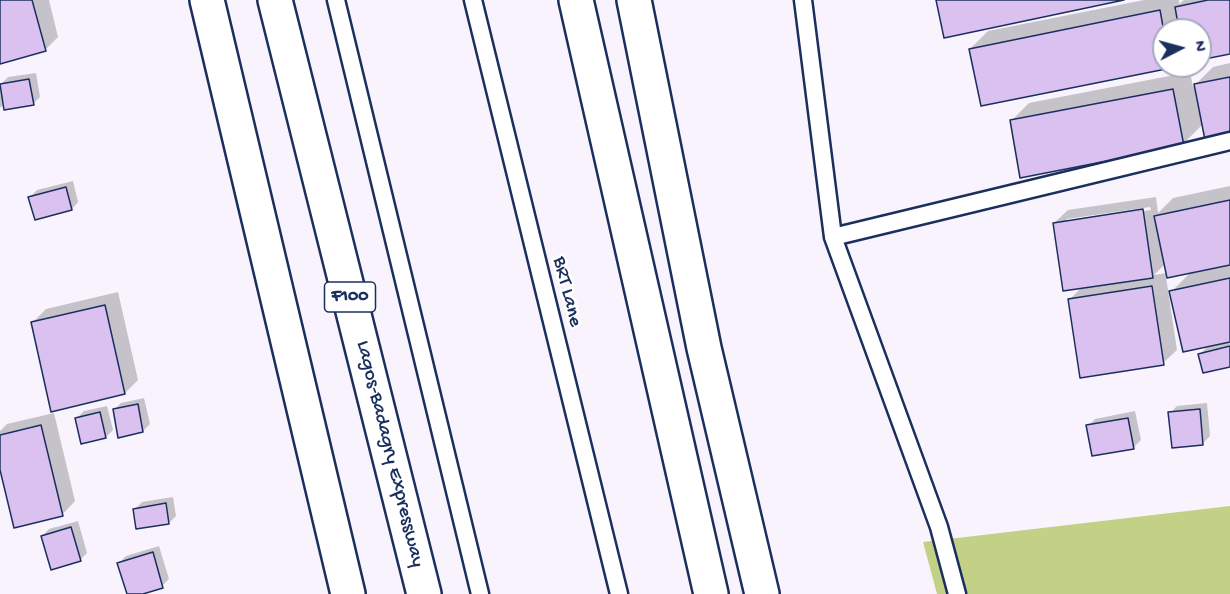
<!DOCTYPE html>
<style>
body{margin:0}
#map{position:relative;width:1230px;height:594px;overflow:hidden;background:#f8f3fc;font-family:"Gochi Hand",sans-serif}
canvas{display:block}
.north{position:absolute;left:1152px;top:18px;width:60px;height:60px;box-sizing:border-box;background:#fff;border:2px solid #a4acbf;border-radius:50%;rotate:84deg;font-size:16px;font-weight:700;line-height:24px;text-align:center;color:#1b2f5e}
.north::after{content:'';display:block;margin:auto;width:21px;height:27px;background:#1b2f5e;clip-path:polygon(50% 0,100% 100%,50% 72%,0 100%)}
</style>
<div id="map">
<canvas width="1230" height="594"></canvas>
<div class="north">N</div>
</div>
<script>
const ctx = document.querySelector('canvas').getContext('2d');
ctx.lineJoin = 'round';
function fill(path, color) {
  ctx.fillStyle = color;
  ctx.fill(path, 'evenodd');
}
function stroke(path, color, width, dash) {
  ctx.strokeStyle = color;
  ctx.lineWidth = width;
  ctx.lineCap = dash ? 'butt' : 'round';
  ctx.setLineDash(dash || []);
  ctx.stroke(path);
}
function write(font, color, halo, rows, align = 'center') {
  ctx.font = font + ' "Gochi Hand",sans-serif';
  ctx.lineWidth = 5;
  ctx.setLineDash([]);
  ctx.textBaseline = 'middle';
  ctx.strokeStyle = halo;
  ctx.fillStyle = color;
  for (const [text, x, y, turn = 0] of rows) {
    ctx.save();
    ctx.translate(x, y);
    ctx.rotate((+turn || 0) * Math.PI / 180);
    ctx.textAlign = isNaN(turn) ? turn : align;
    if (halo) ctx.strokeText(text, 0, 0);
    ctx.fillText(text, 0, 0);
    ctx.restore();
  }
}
const green = new Path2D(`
 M1230 506V594H937L923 542Z`);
const shadow = new Path2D(`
 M0 0H49L58 37 45 50 0 62Z
 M1144 0H1179V4L1184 0H1230V52L1200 58V30H1164V66H1171L982 104 970 49 988 31Z
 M1230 63V134L1203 124 1183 144 1011 121 1029 103 1190 72 1193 87 1213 67Z
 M36 73 40 97 33 104H4L0 108V85L8 77Z
 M73 181 78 202 72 209 30 197 37 190Z
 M1230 186V365L1200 354 1210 344 1171 292 1191 272 1166 277 1177 350 1163 363 1070 299 1082 287 1054 223 1068 210 1156 197 1158 213 1173 198ZM1150 207 1151 210 1067 222V219ZM1165 264 1167 273 1154 275Z
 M118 292 138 380 125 393 33 322 46 309Z
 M144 398 150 424 143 431 114 410 121 403Z
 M1207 403 1210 436 1203 443 1170 413 1177 406Z
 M107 406 113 430 106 437 77 418 84 411Z
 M1135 411 1141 440 1134 447 1088 426 1095 419Z
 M54 413 75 501 62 515 0 464V431L7 424Z
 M173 497 176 516 169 523 135 509 142 502Z
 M78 521 87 553 80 560 42 536 49 529Z
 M159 546 169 579 162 586 138 594H128L119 563 126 556Z`);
const building = new Path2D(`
 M0 0H32L46 51 0 64Z
 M936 0H1124L944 38Z
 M1208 0H1230V54L1200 60V30H1179L1175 7Z
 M1160 10 1164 32V66H1171V68L981 106 969 49Z
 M1230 77V135L1205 140 1194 84Z
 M29 79 34 105 4 110 0 84Z
 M1173 89 1184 146 1020 178 1010 120Z
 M66 187 72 210 35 220 28 197Z
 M1230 200V265L1167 278 1154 216Z
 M1143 209 1153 278 1063 291 1053 223Z
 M1230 278V342L1183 352 1169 291Z
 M1152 286 1164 365 1080 378 1068 299Z
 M105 305 125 394 51 412 31 322Z
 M1230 346V367L1203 373 1198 354Z
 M138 404 143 432 118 438 113 409Z
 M1200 409 1203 445 1172 448 1168 412Z
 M100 412 106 438 81 444 75 418Z
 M1128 418 1134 449 1092 456 1086 425Z
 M41 425 63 516 14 528 0 470V435Z
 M166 503 169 524 136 529 133 509Z
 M71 527 81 561 51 570 41 536Z
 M153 552 163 588 143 594H127L117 563Z`);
const lane = new Path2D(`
 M336 0 480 594
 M473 0 619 594
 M803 0 833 237 939 527 957 594
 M833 237 1230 141`);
const primary = new Path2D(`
 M207 0 348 594
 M634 0 704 348 762 594`);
const highway = new Path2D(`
 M275 0 424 594
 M576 0 711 594`);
const shields = [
 [350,297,51]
];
const shieldNames = [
 ["F100",350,297]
];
const streetNames = [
 ["BRT Lane",566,292,76],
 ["Lagos-Badagry Expressway",389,454,76]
];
fill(green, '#c2d185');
fill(shadow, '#0003');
fill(building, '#dbc1f0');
stroke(building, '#1b2f5e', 1.5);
stroke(lane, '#1b2f5e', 21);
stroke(primary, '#1b2f5e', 38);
stroke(highway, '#1b2f5e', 38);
stroke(lane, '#fff', 16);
stroke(primary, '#fff', 33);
stroke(highway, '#fff', 33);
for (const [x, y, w] of shields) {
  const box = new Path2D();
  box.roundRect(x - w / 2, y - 15, w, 30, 4.5);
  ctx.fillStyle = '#fff';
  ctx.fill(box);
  stroke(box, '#1b2f5e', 1.5);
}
write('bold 18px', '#1b2f5e', null, shieldNames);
write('20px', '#1b2f5e', '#fff', streetNames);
</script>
